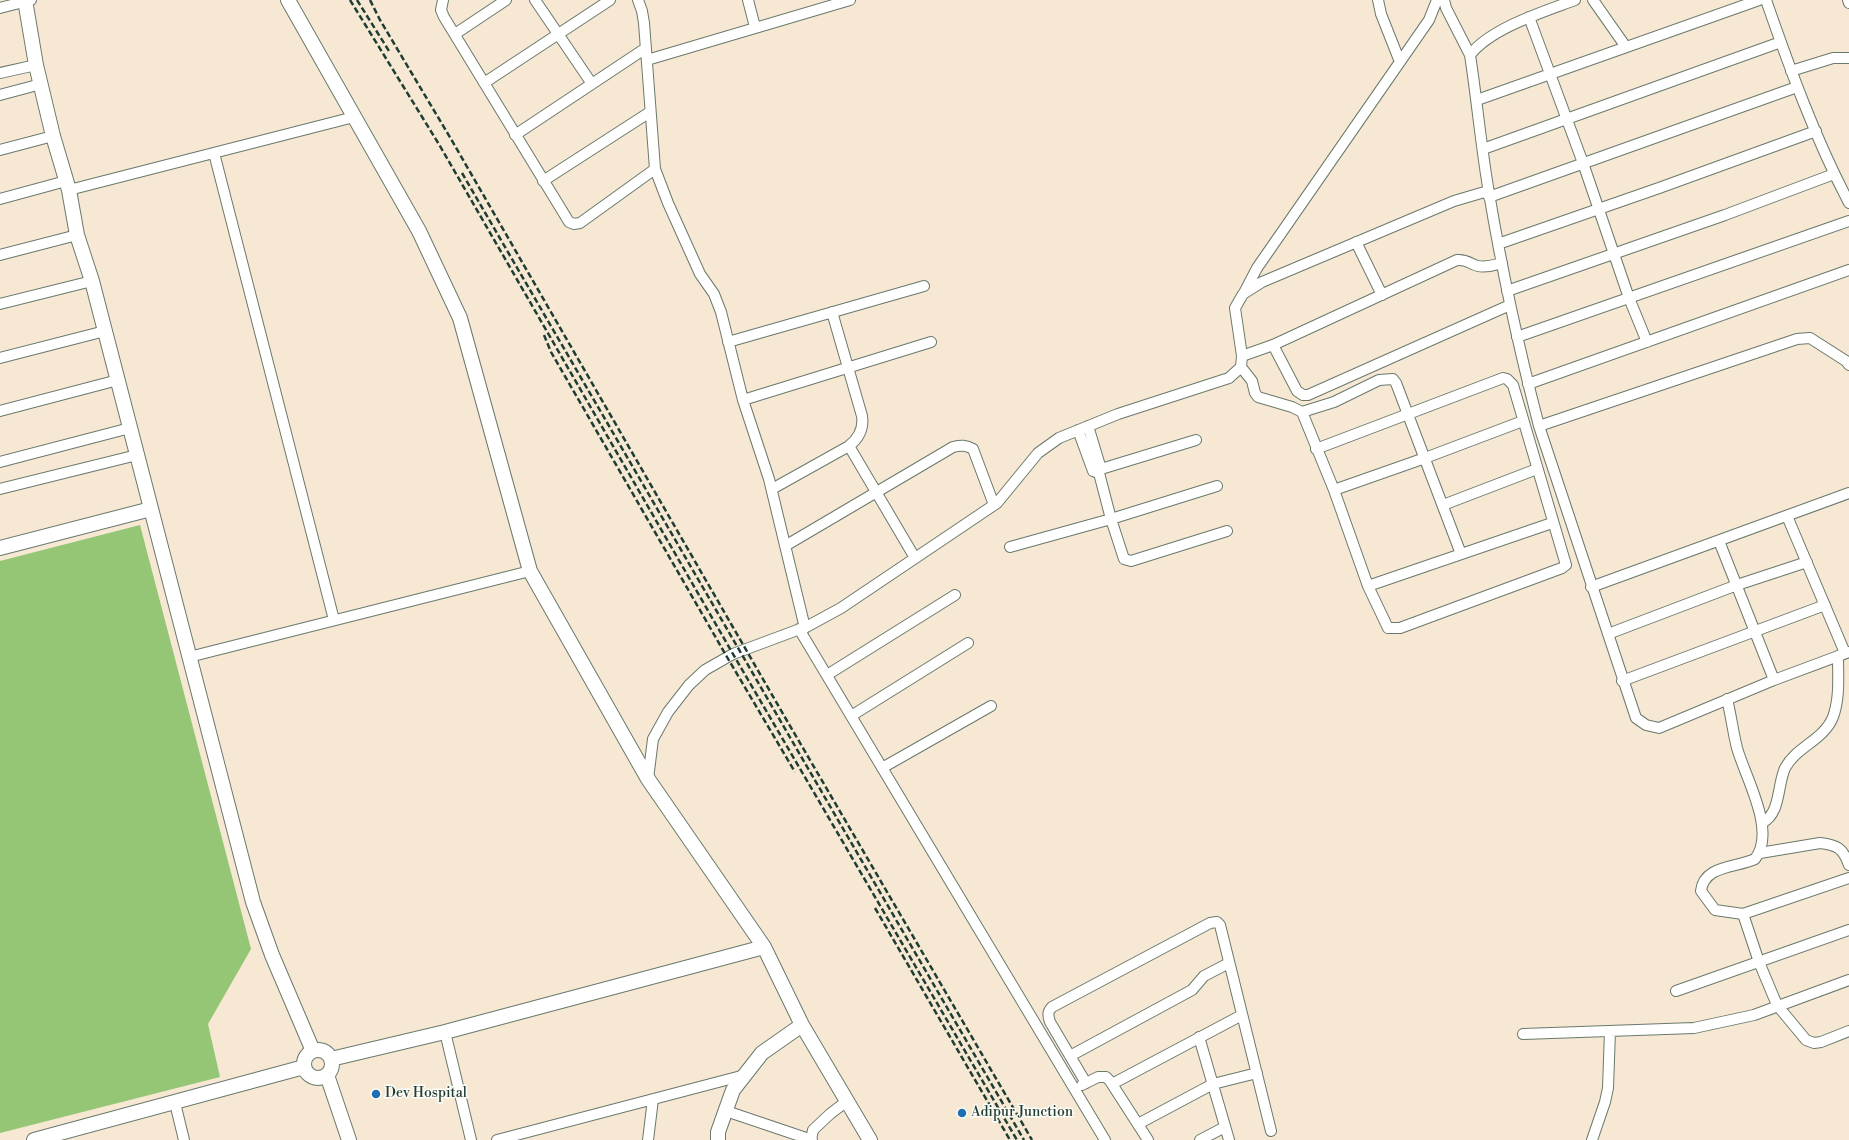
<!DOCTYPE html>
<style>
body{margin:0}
canvas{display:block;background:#f6e8d3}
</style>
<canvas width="1849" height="1140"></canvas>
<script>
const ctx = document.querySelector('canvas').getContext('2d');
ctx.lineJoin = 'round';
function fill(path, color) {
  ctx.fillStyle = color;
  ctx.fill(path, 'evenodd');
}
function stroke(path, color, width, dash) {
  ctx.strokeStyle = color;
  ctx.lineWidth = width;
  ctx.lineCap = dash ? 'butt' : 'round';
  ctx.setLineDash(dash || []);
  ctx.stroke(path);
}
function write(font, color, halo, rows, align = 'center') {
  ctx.font = font + ' "Libre Bodoni",serif';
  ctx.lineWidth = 3;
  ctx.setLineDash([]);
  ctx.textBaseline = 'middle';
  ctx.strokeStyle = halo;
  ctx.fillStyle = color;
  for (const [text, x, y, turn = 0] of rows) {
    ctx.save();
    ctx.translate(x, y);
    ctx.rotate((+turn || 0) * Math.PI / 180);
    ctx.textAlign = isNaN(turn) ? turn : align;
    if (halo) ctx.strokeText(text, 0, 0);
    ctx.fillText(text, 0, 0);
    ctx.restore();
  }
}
const green = new Path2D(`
 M140 525 251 949 208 1024 220 1077 0 1133V561Z`);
const street = new Path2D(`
 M443 0 441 10 444 17 569 222 574 224 580 223 655 169
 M535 0 592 84
 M638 0 642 11 644 23 655 169 668 203 700 274 714 294 721 312 743 400 769 479 805 628
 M748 0 755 27
 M1378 0 1381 14 1400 62
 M1444 0 1446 8 1470 55
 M1575 0C1543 12 1491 28 1470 55 1477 100 1481 147 1489 193 1502 271 1519 349 1539 426L1636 718 1646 725 1659 728 1774 680 1849 652
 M1593 0 1626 47
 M1766 0C1790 69 1815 138 1849 203
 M1848 0 1849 3
 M0 8 31 0
 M1529 17 1583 163 1629 298 1647 342
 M455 34 506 0
 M647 60 850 0
 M1791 71 1833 58H1849
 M0 73 36 65
 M484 83 610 0
 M0 95 41 84
 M1477 100 1759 0
 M515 135 646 48
 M1483 149 1781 42
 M0 150 53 136
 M214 153 334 620
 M543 181 650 112
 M69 190 354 117
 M1489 197 1797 87
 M0 199 66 181
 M1356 242 1382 295
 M1498 244 1659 188 1816 131
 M0 255 77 235
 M1507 291 1725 215 1834 174
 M1244 293 1257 268 1429 20 1437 0
 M0 304 92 281
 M832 312 862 416C864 429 859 438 849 446L915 558
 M1517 337 1849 221
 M728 342 924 286
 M1273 345 1297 391 1303 395H1308L1510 305
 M1242 356 1273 345 1457 260C1468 259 1469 264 1478 266 1487 268 1494 265 1502 263
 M0 358 105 331
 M1241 367 1252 381 1255 393 1258 397 1292 407 1302 412 1334 490 1368 586 1388 628H1400L1562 568 1566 565 1513 385 1507 379 1503 378 1316 449
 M1528 384 1849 270
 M743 400 931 342
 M0 411 118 380
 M1302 412 1334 402 1379 380 1393 379 1396 383 1461 554
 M1539 426 1797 339 1810 338 1846 361 1849 365
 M1078 430 1093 471 1099 473 1101 469 1088 426
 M0 462 130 428
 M1101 469 1196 440
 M1099 473 1111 519 1217 486
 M0 489 137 455
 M772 489 849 446
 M1334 490 1425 458 1523 421
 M1443 505 1537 469
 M1787 516 1845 653
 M1719 541 1774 680
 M785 546 953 447C961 445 966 445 973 449L994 505
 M1010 547 1111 519 1124 559 1131 561 1227 531
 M1368 586 1552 523
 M1591 587 1849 493
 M799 629 1105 1140
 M1608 634 1737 585 1807 562
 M189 657 530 571
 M827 675 955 595
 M1622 681 1825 605
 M1727 699C1731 715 1733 732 1737 748 1745 777 1777 831 1755 859 1736 868 1704 865 1701 891L1715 910 1743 914
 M851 716 968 643
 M882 768 991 706
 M648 779 653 739 668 712 689 685 705 670 733 654 808 626 841 608 997 503 1038 453 1059 438 1118 414 1229 378 1241 367 1242 356 1235 308 1243 294 1262 282 1454 201 1488 191
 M1762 823C1781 813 1777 786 1785 768 1796 747 1824 740 1833 717 1840 698 1838 676 1838 656
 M1760 853 1820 843C1837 845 1843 848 1849 865
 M1849 878 1743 914 1759 962 1777 1005 1806 1040 1814 1043 1821 1042 1849 1031
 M1676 991 1849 930
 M445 1032 471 1140
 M1523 1034 1694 1028 1754 1015 1849 980
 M1199 1037 1229 1140
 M1070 1056 1192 990 1204 976 1229 963
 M1086 1083 1050 1022C1048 1016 1047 1012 1052 1007L1210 923 1217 922 1220 925 1271 1131
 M1112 1084 1242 1015
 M1082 1085 1098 1077H1106L1110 1081 1148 1140
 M175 1103 184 1140
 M726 1111 812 1140
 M1138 1124 1213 1084 1257 1073
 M497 1140 745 1075
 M648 1140 653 1099
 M811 1140 813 1130 830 1114 847 1101
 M1200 1140 1225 1127
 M1592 1140 1605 1102 1608 1088 1610 1031`);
const secondary = new Path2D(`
 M25 0 36 65 53 136 69 190 77 235 92 281 253 902 272 955 313 1051
 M288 0 419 231 460 318 530 571 648 779 764 947 802 1025 870 1140
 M0 548 151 509
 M304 1064a14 14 0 1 1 28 0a14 14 0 1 1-28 0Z
 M331 1059 445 1032 764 947
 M327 1075 349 1140
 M34 1140 304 1067
 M718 1140V1132L733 1090 762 1053 802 1025`);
const rail = new Path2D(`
 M350 0 440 146 733 654 1017 1140
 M357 0 389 51
 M370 0 380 20 451 139 786 719 1032 1140
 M462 173 1024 1140
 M544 335 551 352 727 657 795 772
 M875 908 1010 1140`);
const markers = [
 [376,1094,5,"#1f6fb2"],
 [962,1113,5,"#1f6fb2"]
];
const poiNames = [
 ["Dev Hospital",385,1094],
 ["Adipur Junction",971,1113]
];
fill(green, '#94c676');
stroke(street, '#6a796c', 12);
stroke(secondary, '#6a796c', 16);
stroke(street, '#fff', 10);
stroke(secondary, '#fff', 14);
stroke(rail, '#1f3d34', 2.5, [6, 3]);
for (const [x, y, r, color] of markers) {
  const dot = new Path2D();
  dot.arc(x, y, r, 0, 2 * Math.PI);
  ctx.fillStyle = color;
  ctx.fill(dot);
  stroke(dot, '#fdfcf7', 1.5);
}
write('14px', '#1f3d34', '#fdfcf7', poiNames, 'left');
</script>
